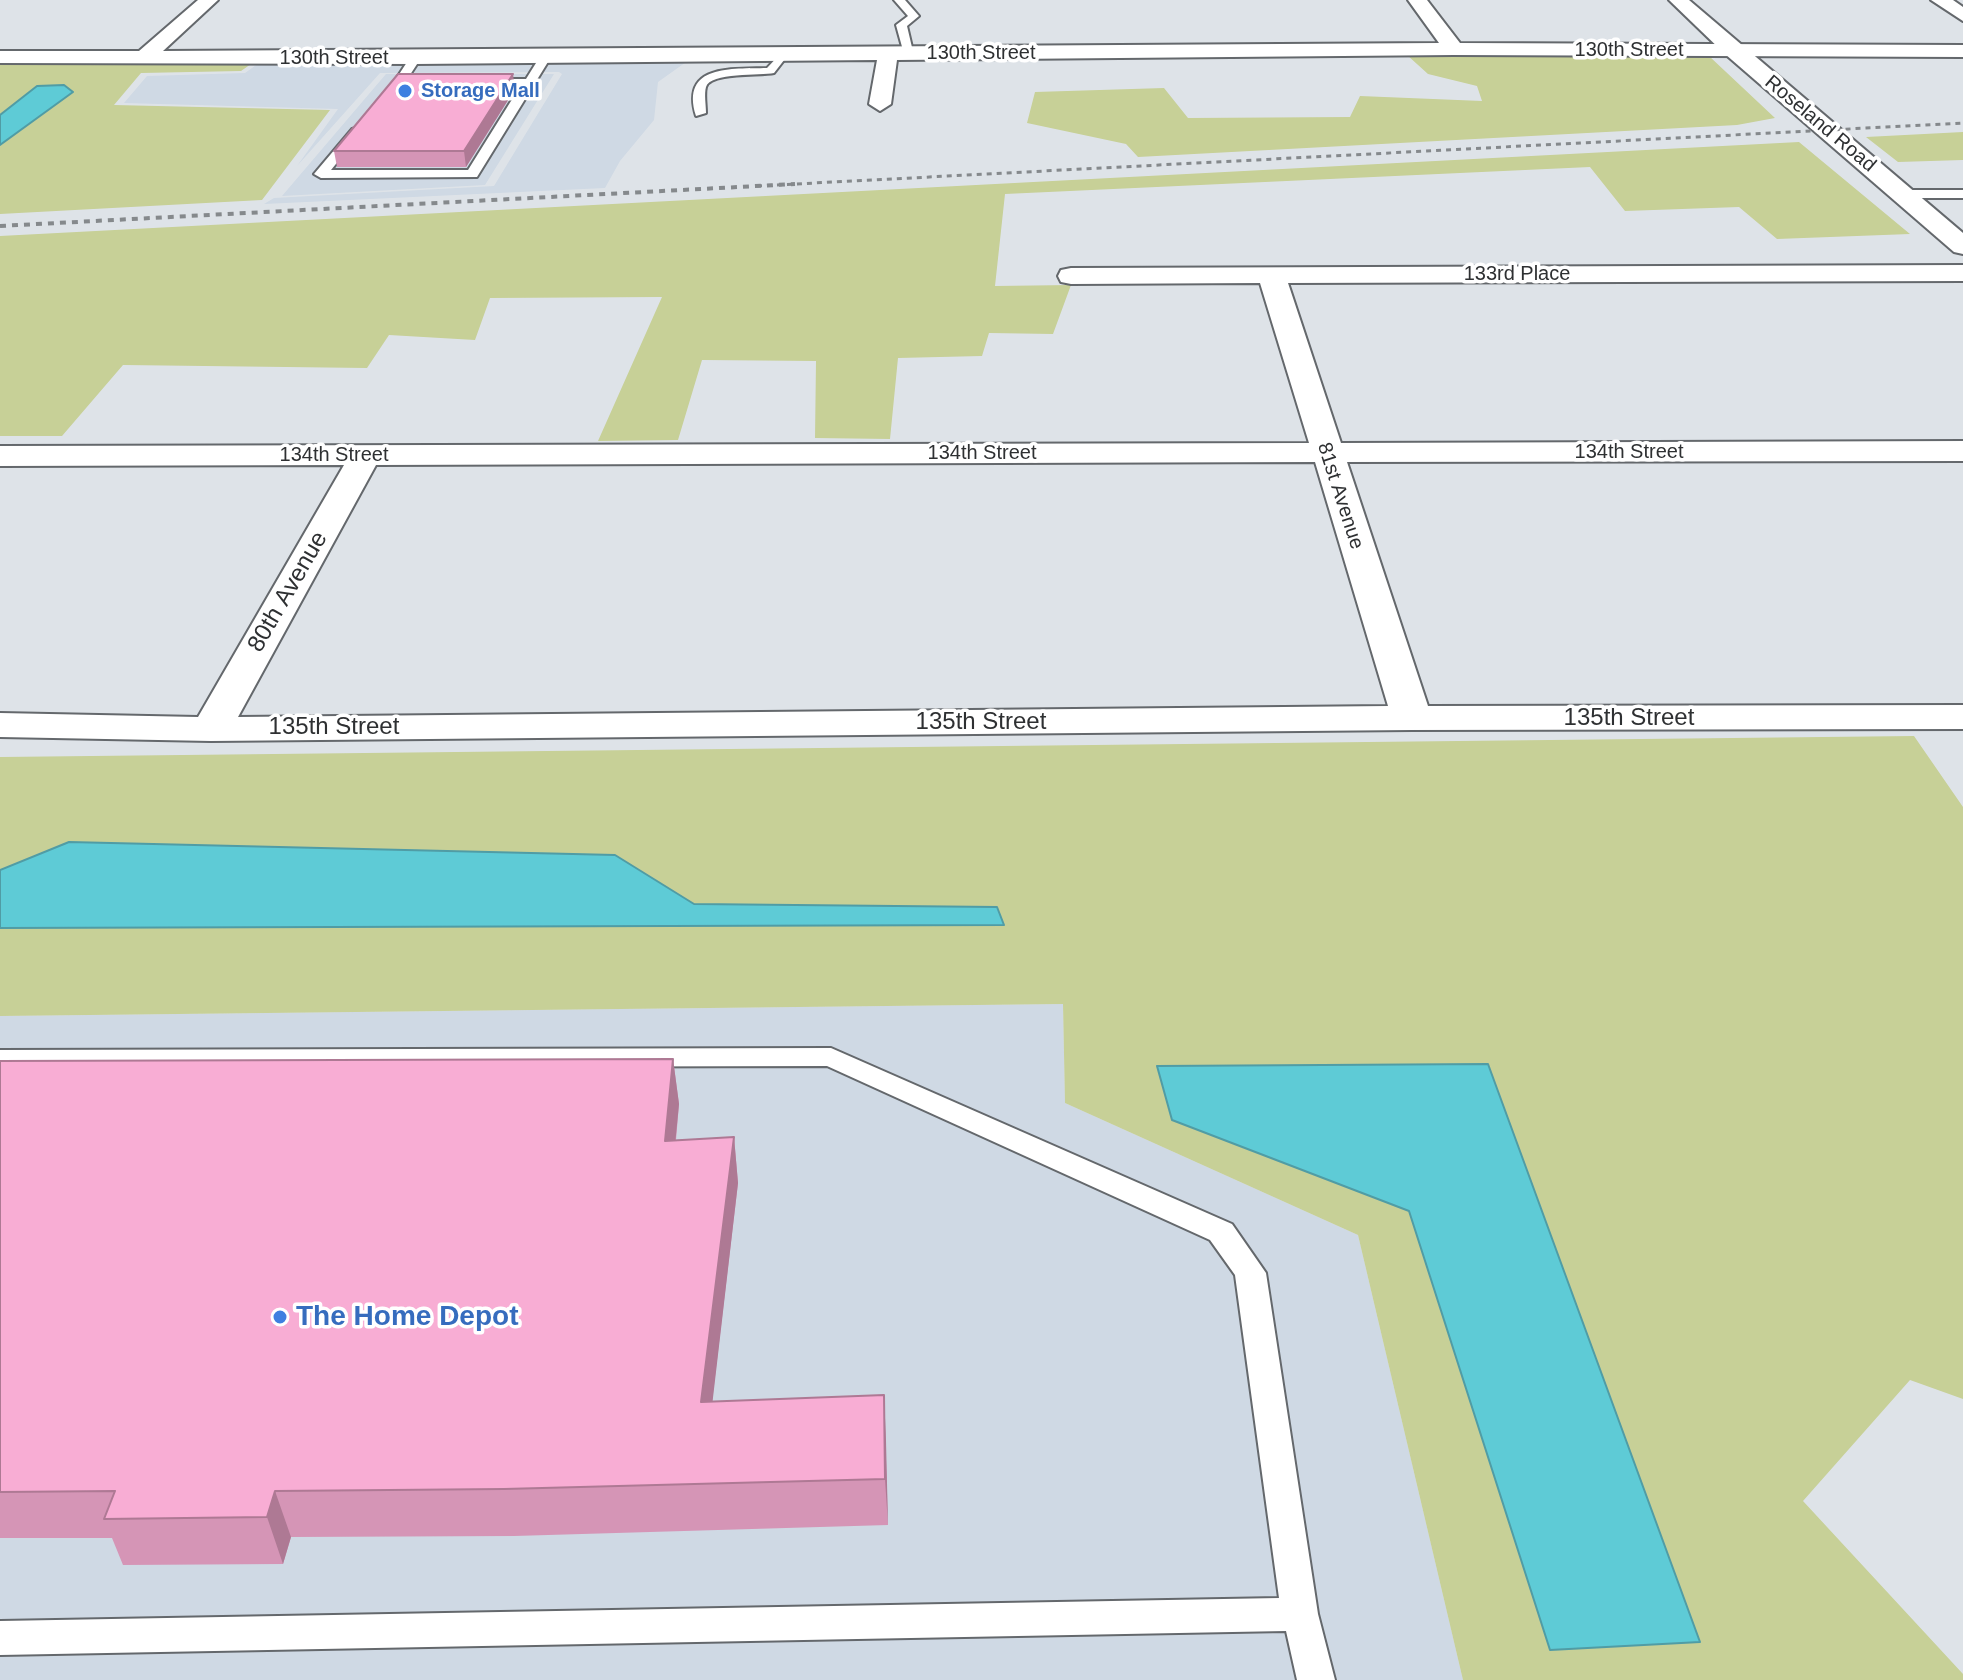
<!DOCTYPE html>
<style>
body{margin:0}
canvas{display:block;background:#dee3e8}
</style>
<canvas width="1963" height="1680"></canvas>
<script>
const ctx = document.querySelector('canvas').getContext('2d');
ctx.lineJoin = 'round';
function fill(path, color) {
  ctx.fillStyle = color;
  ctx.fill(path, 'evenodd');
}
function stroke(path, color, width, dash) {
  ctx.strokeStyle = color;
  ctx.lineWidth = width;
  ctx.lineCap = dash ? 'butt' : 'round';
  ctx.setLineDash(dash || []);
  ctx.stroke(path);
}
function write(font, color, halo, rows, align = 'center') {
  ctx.font = font + ' Helvetica,sans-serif';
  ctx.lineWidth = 7;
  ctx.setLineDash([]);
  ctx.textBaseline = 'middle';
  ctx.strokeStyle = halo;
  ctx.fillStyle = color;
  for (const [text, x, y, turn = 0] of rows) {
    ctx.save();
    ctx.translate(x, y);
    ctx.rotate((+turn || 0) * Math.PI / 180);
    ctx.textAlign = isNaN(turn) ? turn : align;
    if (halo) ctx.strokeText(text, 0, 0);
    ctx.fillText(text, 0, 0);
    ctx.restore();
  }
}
const built = new Path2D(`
 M689 60 658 82 654 120 620 161 605 188 264 204 274 198 494 186 562 74 559 72 380 73 297 166 338 109 124 103 147 76 245 73 259 63Z
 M386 74H554L485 185 282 196Z
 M1063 1004 1065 1103 1358 1235 1463 1680H0V1016Z`);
const green = new Path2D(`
 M1407 55 1709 56 1775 118 1737 125 1138 157 1126 144 1027 123 1035 92 1164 88 1188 118 1350 117 1360 96 1482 101 1477 86 1428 74Z
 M0 64H251L241 71 141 73 114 105 330 110 262 200 0 214Z
 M1963 132V160L1898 162 1866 137Z
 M1799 142 1910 234 1777 239 1739 207 1625 211 1590 167 1005 194 995 286 1071 285 1053 334 989 333 982 356 898 358 890 439 815 438 816 361 702 360 678 440 598 441 662 297 490 298 475 340 389 335 367 368 123 365 62 436H0V236Z
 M1914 736 1963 807V1399L1910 1380 1803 1501 1963 1674V1680H1463L1358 1235 1065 1103 1063 1004 0 1016V757Z`);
const water = new Path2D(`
 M64 85 73 92 0 145V115L37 86Z
 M69 842 615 855 694 904 997 907 1004 925 0 928V870Z
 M1488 1064 1700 1642 1550 1650 1409 1211 1172 1120 1157 1066Z`);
const service = new Path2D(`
 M894 0H905L919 16 907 26 914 56 904 54 896 25 908 16Z
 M782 52 788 55 774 73C761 76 710 72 706 87 704 94 706 105 706 113L696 116C680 64 732 69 767 68Z
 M541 55 551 57 477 177 321 178 314 174 352 129 356 128 362 132 331 170H468L521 85H481L475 82 481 79H526Z
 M411 56 421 58 404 84H396L394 82Z
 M1963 190V198H1901L1894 194 1901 190Z
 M831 1048 1232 1224 1266 1273 1318 1614 1335 1680H1297L1286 1631 0 1655V1621L1279 1598 1235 1275 1210 1240 827 1066 0 1068V1050Z`);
const minor = new Path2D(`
 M198 0H218L163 51 1439 43 1408 0H1427L1460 43 1963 45V57L1454 55 897 60 891 104 880 111 869 104 877 60 415 64 0 63V51H139Z
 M1931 0H1953L1963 7V21Z
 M1963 265V281L1288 283 1341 443 1963 441V461L1347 462 1428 706 1963 705V729L1412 730 211 741 0 737V713L198 717 344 465 0 466V446L1309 443 1260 283 1071 284 1061 282 1058 276 1061 270 1071 268ZM1315 462 1388 706 238 717 376 465Z`);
const secondary = new Path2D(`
 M1669 0H1689L1963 233V254L1954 252 1725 54Z`);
const railFar1 = new Path2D(`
 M757 186 1963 123`);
const rail = new Path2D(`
 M0 226 795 184`);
const wall = new Path2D(`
 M515 89 466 167H337L334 151Z
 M673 1059 679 1104 676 1140 734 1137 738 1183 712 1402 884 1395 888 1525 514 1536 291 1537 283 1564 123 1565 112 1538H0V1061Z`);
const shadedWall = new Path2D(`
 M513 74 515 89 466 167 464 151Z
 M673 1059 679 1104 671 1186 665 1141Z
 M734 1137 738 1183 707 1449 701 1402Z
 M884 1395 886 1441 888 1525 885 1479Z
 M275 1491 291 1537 283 1564 267 1517Z`);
const building = new Path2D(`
 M398 74H513L464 151H334Z
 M673 1059 665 1141 734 1137 701 1402 884 1395 885 1479 504 1489 275 1491 267 1517 104 1519 115 1491 0 1492V1061Z`);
const markers = [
 [405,91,8,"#3f7fe0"],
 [280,1317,8,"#3f7fe0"]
];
const farStreetnames = [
 ["130th Street",1629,50],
 ["130th Street",981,53],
 ["130th Street",334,58],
 ["Roseland Road",1820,124,40],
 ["133rd Place",1517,274],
 ["134th Street",1629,452],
 ["134th Street",982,453],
 ["134th Street",334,455],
 ["81st Avenue",1340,496,72]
];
const farShopnames = [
 ["Storage Mall",421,91]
];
const streetNames = [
 ["80th Avenue",288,592,-60],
 ["135th Street",1629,718],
 ["135th Street",981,722],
 ["135th Street",334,727]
];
const nearShopnames = [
 ["The Home Depot",296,1317]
];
fill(built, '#cfd9e4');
fill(green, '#c7d097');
fill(water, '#5ecbd6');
stroke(water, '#509ca5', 2);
stroke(service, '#64686c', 4);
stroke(minor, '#64686c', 4);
stroke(secondary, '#64686c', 4);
fill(service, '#fff');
fill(minor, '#fff');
fill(secondary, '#fff');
stroke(railFar1, '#85898c', 3, [5, 5]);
stroke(rail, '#85898c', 4, [6, 6]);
fill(wall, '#d595b6');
fill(shadedWall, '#ae7994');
fill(building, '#f8add4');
stroke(building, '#ae7994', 2);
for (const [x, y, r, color] of markers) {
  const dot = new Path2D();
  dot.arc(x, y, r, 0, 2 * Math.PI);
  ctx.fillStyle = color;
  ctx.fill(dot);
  stroke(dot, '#fff', 3);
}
write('20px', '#2e3032', '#fff', farStreetnames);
write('bold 20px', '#366cbe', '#fff', farShopnames, 'left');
write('24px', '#2e3032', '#fff', streetNames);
write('bold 28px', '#366cbe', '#fff', nearShopnames, 'left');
</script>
